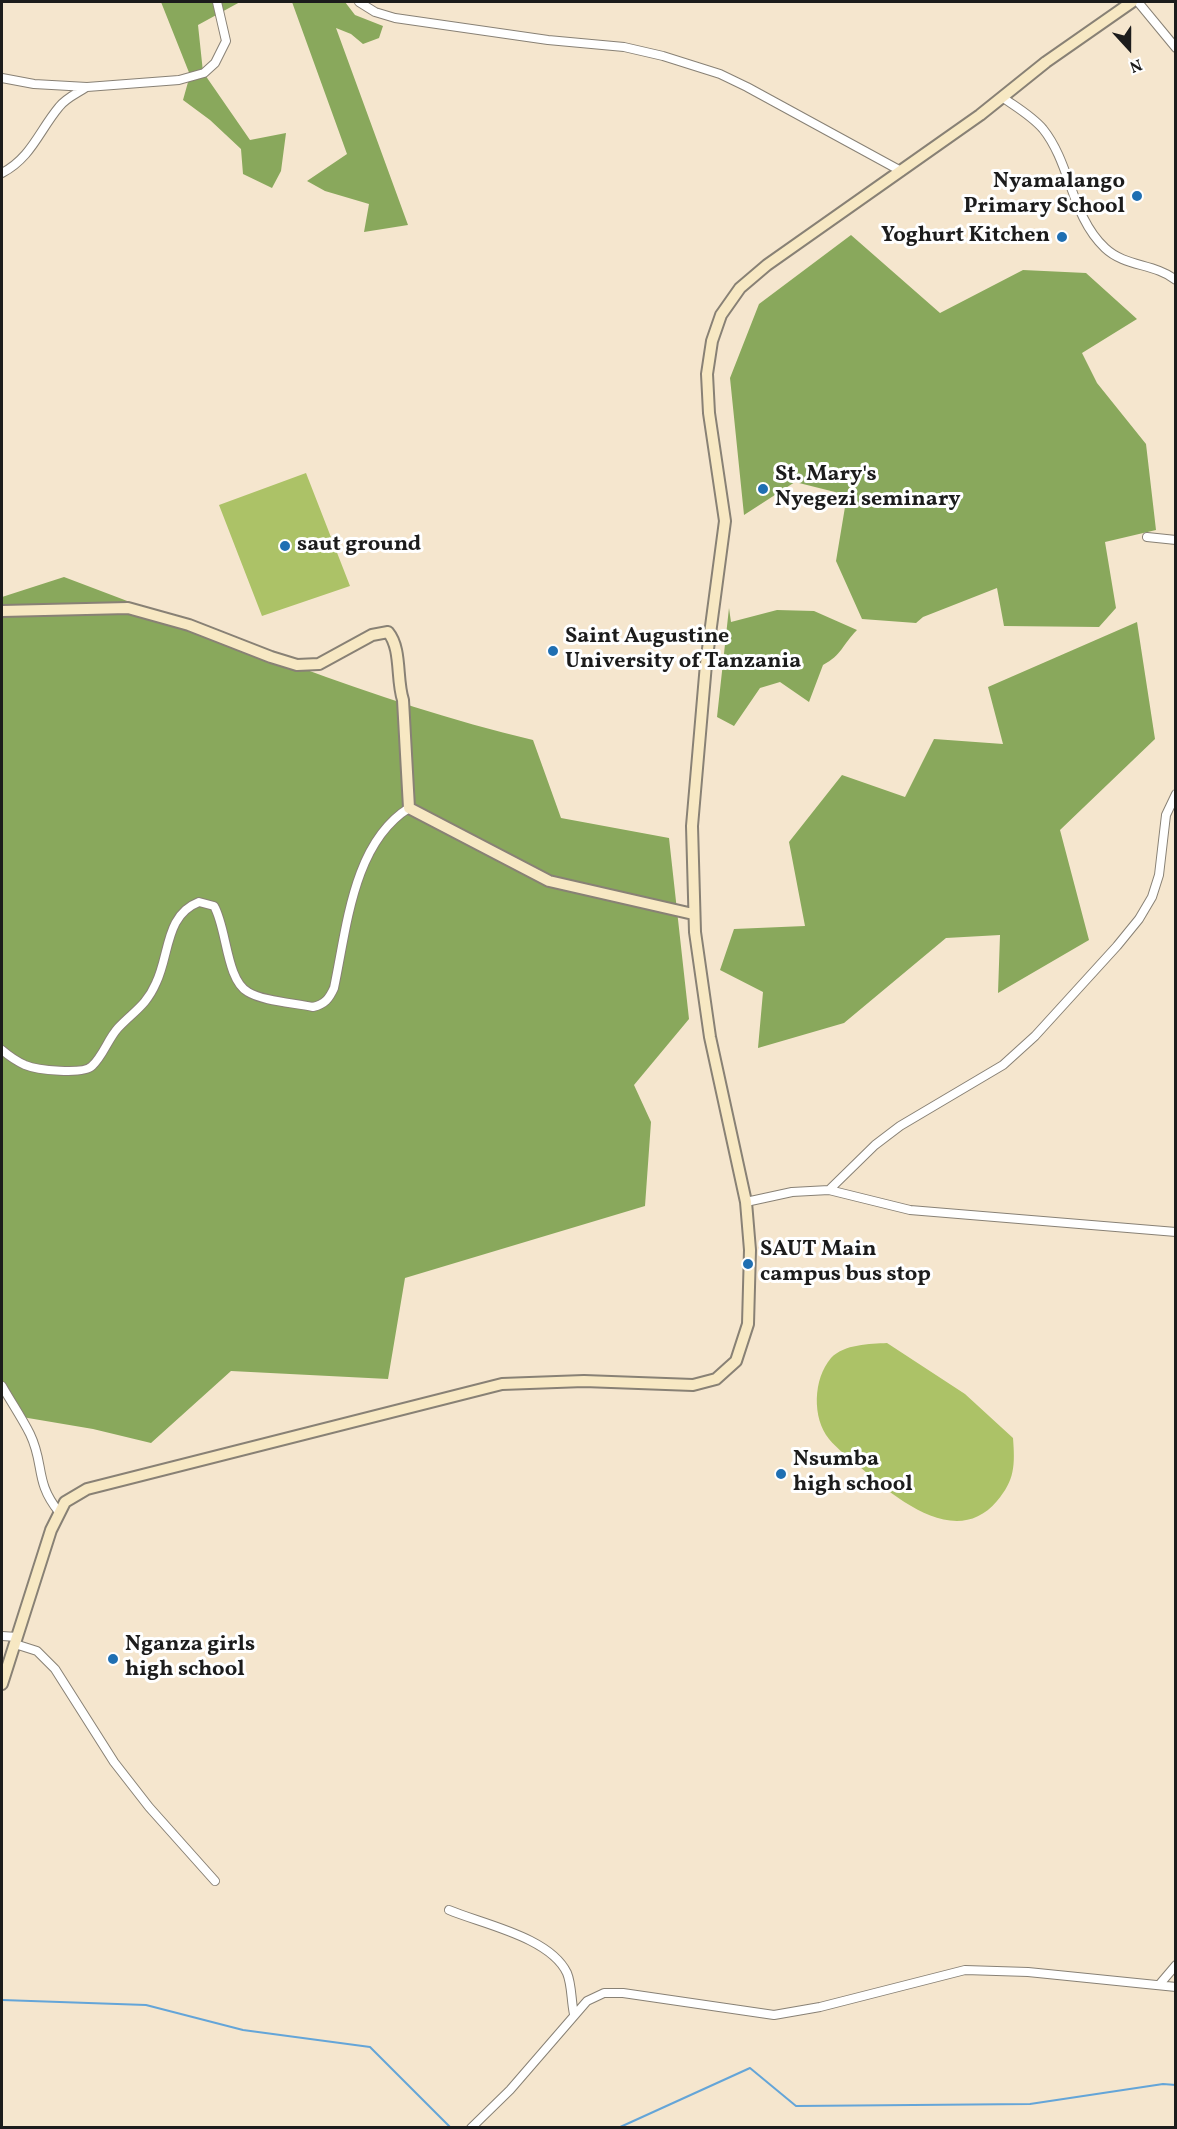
<!DOCTYPE html>
<style>
body{margin:0}
#map{position:relative;width:1177px;height:2129px;overflow:hidden;background:#f5e6ce;font-family:Vollkorn,serif}
canvas{display:block}
.frame{position:absolute;inset:0;border:3px solid #1c1c1c;pointer-events:none}
.north{position:absolute;left:1099px;top:18px;width:60px;height:60px;-webkit-text-stroke:4px #fff;paint-order:stroke;rotate:159deg;font-size:16px;font-weight:700;line-height:24px;text-align:center;color:#1c1c1c}
.north::after{content:'';display:block;margin:auto;width:21px;height:27px;background:#1c1c1c;clip-path:polygon(50% 0,100% 100%,50% 72%,0 100%)}
</style>
<div id="map">
<canvas width="1177" height="2129"></canvas>
<div class="frame"></div>
<div class="north">N</div>
</div>
<script>
const ctx = document.querySelector('canvas').getContext('2d');
ctx.lineJoin = 'round';
function fill(path, color) {
  ctx.fillStyle = color;
  ctx.fill(path, 'evenodd');
}
function stroke(path, color, width, dash) {
  ctx.strokeStyle = color;
  ctx.lineWidth = width;
  ctx.lineCap = dash ? 'butt' : 'round';
  ctx.setLineDash(dash || []);
  ctx.stroke(path);
}
function write(font, color, halo, rows, align = 'center') {
  ctx.font = font + ' Vollkorn,serif';
  ctx.lineWidth = 6;
  ctx.setLineDash([]);
  ctx.textBaseline = 'middle';
  ctx.strokeStyle = halo;
  ctx.fillStyle = color;
  for (const [text, x, y, turn = 0] of rows) {
    ctx.save();
    ctx.translate(x, y);
    ctx.rotate((+turn || 0) * Math.PI / 180);
    ctx.textAlign = isNaN(turn) ? turn : align;
    if (halo) ctx.strokeText(text, 0, 0);
    ctx.fillText(text, 0, 0);
    ctx.restore();
  }
}
const green = new Path2D(`
 M306 473 350 586 262 616 219 505Z
 M887 1343 965 1394 1013 1438C1015 1465 1015 1480 997 1501 956 1550 894 1497 860 1467 850 1458 837 1449 829 1439 812 1418 813 1379 831 1358 844 1344 870 1344 887 1343Z`);
const forest = new Path2D(`
 M161 2H240L198 25 203 72 250 140 286 133 281 171 272 188 243 174 241 149 210 120 183 100 190 75Z
 M292 2H345L355 15 383 26 379 38 363 44 351 34 336 28 408 225 364 232 369 204 325 191 307 181 347 154Z
 M851 235 940 313 1023 270 1086 273 1137 319 1082 353 1097 383 1146 444 1156 530 1105 542 1116 608 1099 627 1004 626 997 588 923 617 916 623 862 619 836 561 847 495 795 482 744 515 730 378 759 304Z
 M64 577C219 635 372 702 533 740L561 818 669 838 689 1019 634 1085 651 1122 645 1206 405 1278 388 1379 231 1371 151 1443 93 1429 22 1417 2 1386V597Z
 M729 608 731 622 777 610 814 611 857 630C842 645 842 655 823 665L809 702 780 682 760 688 734 726 717 717Z
 M1137 622 1155 739 1060 830 1089 940 998 993 1000 935 946 938 844 1023 758 1048 763 992 720 970 734 929 805 926 789 842 842 775 905 797 934 739 1003 744 988 687Z`);
const stream = new Path2D(`
 M2 2000 146 2005 243 2030 370 2047 451 2128
 M618 2128 750 2068 796 2106 1030 2104 1163 2084 1176 2085`);
const street = new Path2D(`
 M359 2 375 12 395 18 548 40 624 47 663 56 720 74 747 87 901 171
 M1138 2 1176 48
 M2 78 34 84 87 87 179 80 204 73 215 63 226 41 217 2
 M1002 97C1016 107 1032 116 1043 129 1071 164 1071 216 1105 248 1125 267 1154 263 1176 280
 M2 173C31 158 39 131 59 107 66 98 76 94 85 88
 M1147 537 1176 540
 M2 1050C9 1056 16 1061 25 1065 37 1070 83 1075 92 1066 103 1056 108 1039 118 1028 134 1011 146 1006 156 983 170 954 165 915 199 902L214 906C227 928 226 980 248 992 262 1001 295 1003 313 1007 325 1004 329 999 334 988 347 927 353 843 409 808
 M829 1190 875 1145 900 1126 1003 1065 1035 1036 1117 946 1139 919 1152 897 1159 875 1166 815 1176 794
 M746 1202 792 1192 829 1190 910 1210 1176 1232
 M2 1386C11 1402 22 1418 30 1434 45 1465 34 1481 59 1512
 M2 1636 17 1637
 M15 1644 37 1651 55 1669 114 1762 149 1807 215 1881
 M449 1910C482 1924 550 1937 567 1973 572 1985 571 2001 574 2014
 M1159 1985 1176 1965
 M471 2128 510 2090 587 2001 604 1993H623L774 2015 820 2007 965 1970 1028 1972 1176 1987`);
const secondary = new Path2D(`
 M2 611 128 608 189 625 271 657 297 665 319 664 372 635 388 632C402 649 396 679 403 700L409 808 549 881 693 914
 M2 1684 51 1530 65 1502 87 1489 502 1384 584 1381 693 1385 716 1379 736 1361 748 1324 750 1250 746 1202 710 1037 695 932 692 826 706 664 725 521 709 413 707 374 712 341 721 315 740 288 767 265 980 115 1046 62 1132 2`);
const markers = [
 [1137,196,6,"#1f6fb2"],
 [1062,237,6,"#1f6fb2"],
 [763,489,6,"#1f6fb2"],
 [285,546,6,"#1f6fb2"],
 [553,651,6,"#1f6fb2"],
 [748,1264,6,"#1f6fb2"],
 [781,1474,6,"#1f6fb2"],
 [113,1659,6,"#1f6fb2"]
];
const poiNames = [
 ["Nyamalango",1125,183,"right"],
 ["Primary School",1125,208,"right"],
 ["Yoghurt Kitchen",1050,237,"right"],
 ["St. Mary's",775,476],
 ["Nyegezi seminary",775,501],
 ["saut ground",297,546],
 ["Saint Augustine",565,638],
 ["University of Tanzania",565,663],
 ["SAUT Main",760,1251],
 ["campus bus stop",760,1276],
 ["Nsumba",793,1461],
 ["high school",793,1486],
 ["Nganza girls",125,1646],
 ["high school",125,1671]
];
fill(green, '#acc267');
fill(forest, '#89a85c');
stroke(stream, '#64a5d8', 2);
stroke(street, '#888175', 10);
stroke(secondary, '#888175', 14);
stroke(street, '#fff', 8);
stroke(secondary, '#f7e8c3', 10);
for (const [x, y, r, color] of markers) {
  const dot = new Path2D();
  dot.arc(x, y, r, 0, 2 * Math.PI);
  ctx.fillStyle = color;
  ctx.fill(dot);
  stroke(dot, '#fff', 2);
}
write('bold 22px', '#1c1c1c', '#fff', poiNames, 'left');
</script>
